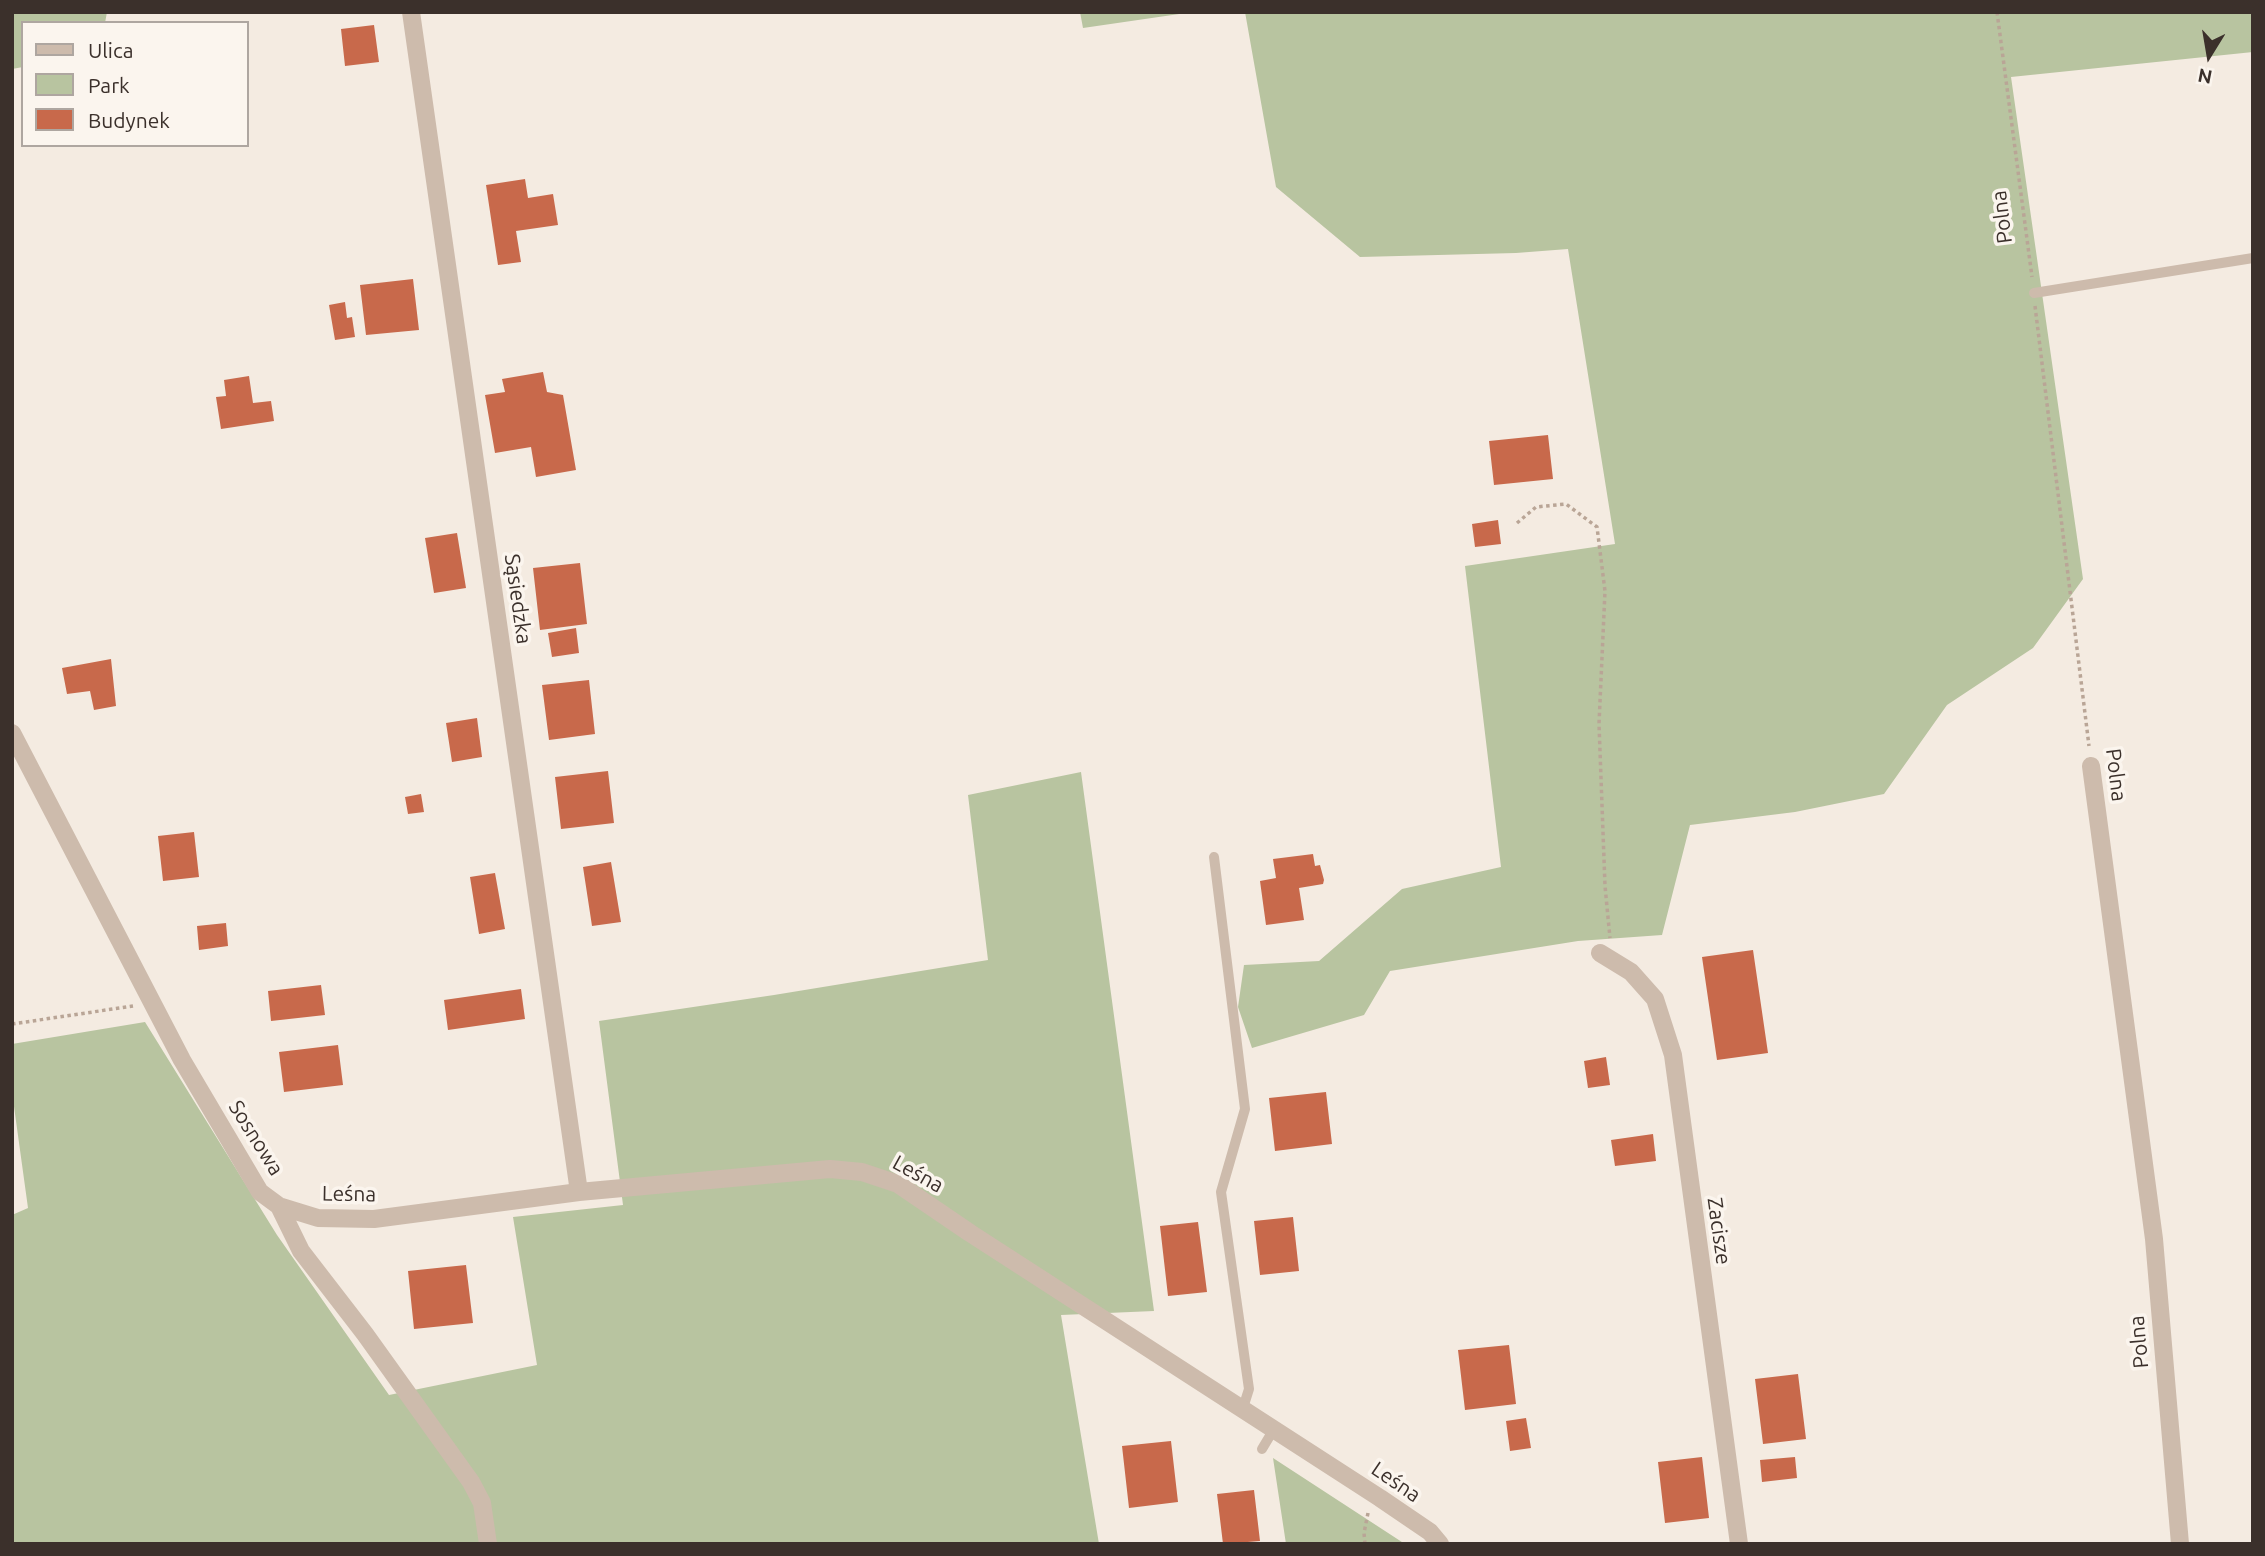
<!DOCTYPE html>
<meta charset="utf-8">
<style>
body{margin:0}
#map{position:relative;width:2265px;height:1556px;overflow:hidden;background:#f4ebe1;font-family:Ubuntu,sans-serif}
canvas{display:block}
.frame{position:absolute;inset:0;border:14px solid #3b302b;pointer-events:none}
.legend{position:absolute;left:21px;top:21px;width:228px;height:126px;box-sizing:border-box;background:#fbf5ee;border:2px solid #aea6a0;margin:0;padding:9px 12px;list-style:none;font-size:21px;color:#3b302b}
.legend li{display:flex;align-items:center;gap:14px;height:35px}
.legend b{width:35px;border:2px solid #aea6a0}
.north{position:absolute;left:2174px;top:21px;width:70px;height:70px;-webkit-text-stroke:5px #fbf5ee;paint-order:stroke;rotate:191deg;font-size:19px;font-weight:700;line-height:28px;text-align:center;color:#3b302b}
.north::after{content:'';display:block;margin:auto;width:24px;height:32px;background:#3b302b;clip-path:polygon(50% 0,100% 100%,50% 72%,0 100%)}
</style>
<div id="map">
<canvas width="2265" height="1556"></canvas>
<div class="frame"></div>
<ul class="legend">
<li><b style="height:9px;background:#cdbbac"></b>Ulica</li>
<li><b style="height:19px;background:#b8c4a0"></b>Park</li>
<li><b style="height:19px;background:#c8694b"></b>Budynek</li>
</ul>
<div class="north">N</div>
</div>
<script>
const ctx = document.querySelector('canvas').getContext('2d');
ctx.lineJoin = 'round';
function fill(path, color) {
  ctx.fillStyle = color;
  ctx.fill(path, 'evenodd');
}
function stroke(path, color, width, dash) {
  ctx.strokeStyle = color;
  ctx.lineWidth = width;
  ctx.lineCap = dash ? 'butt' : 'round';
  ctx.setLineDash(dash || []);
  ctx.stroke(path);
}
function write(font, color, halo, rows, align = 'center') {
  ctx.font = font + ' Ubuntu,sans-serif';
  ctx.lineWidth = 7;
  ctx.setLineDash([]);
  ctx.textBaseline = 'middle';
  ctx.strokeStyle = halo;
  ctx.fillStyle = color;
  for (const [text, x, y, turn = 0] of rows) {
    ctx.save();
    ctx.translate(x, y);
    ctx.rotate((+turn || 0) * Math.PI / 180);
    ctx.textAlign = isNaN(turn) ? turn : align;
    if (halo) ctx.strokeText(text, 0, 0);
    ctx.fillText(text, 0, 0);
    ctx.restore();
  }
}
const green = new Path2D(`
 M12 12H107L105 23H23V67L12 69Z
 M1080 12H1193L1083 28Z
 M1245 12H2253V52L2011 77 2083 579 2033 648 1947 705 1884 794 1795 812 1690 825 1662 935 1578 941 1390 971 1364 1015 1252 1048 1238 1007 1244 965 1319 961 1402 889 1501 867 1465 566 1615 544 1568 249 1516 253 1360 257 1276 187Z
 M1081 772 1154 1311 1061 1315 1099 1544H12V1215L28 1208 12 1092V1044L145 1022 277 1235 389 1395 537 1365 513 1217 623 1205 599 1021 774 995 988 960 968 795Z
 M1273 1458 1405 1544H1286Z`);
const building = new Path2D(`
 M374 25 379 62 345 66 341 29Z
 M525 179 528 198 553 194 558 225 516 231 521 262 498 265 486 185Z
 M413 279 419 330 366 335 360 285Z
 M345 302 347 318 352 317 355 337 335 340 329 305Z
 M543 372 547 392 563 395 576 470 536 477 531 447 495 453 485 395 505 392 502 379Z
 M249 376 253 403 271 401 274 421 221 429 216 397 226 396 224 380Z
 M1548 435 1553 479 1494 485 1489 441Z
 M1498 520 1501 544 1475 547 1472 524Z
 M457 533 466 588 434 593 425 538Z
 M580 563 587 624 540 630 533 568Z
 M576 628 579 653 552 657 548 633Z
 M111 659 116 706 94 710 90 691 67 694 62 668Z
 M589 680 595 734 549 740 542 685Z
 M477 718 482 757 452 762 446 723Z
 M608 771 614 823 561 829 555 777Z
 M421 794 424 812 408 814 405 797Z
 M194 832 199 877 163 881 158 836Z
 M1313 854 1315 866 1320 865 1324 880 1323 884 1299 888 1304 920 1266 925 1260 881 1276 878 1273 859Z
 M611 862 621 922 592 926 583 867Z
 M495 873 505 929 479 934 470 877Z
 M226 923 228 946 199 950 197 926Z
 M1753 950 1768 1053 1717 1060 1702 957Z
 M321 985 325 1015 271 1021 268 991Z
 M521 989 525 1019 448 1030 444 1000Z
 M338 1045 343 1085 284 1092 279 1052Z
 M1606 1057 1610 1085 1588 1088 1584 1061Z
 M1326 1092 1332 1144 1275 1151 1269 1098Z
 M1653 1134 1656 1161 1615 1166 1611 1140Z
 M1293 1217 1299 1271 1260 1275 1254 1221Z
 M1198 1222 1207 1292 1168 1296 1160 1226Z
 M466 1265 473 1323 414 1329 408 1271Z
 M1509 1345 1516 1404 1465 1410 1458 1350Z
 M1798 1374 1806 1439 1763 1444 1755 1379Z
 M1526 1418 1531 1448 1510 1451 1506 1421Z
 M1171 1441 1178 1502 1129 1508 1122 1446Z
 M1702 1457 1709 1518 1665 1523 1658 1462Z
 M1795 1457 1797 1478 1762 1482 1760 1460Z
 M1254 1490 1260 1541 1223 1544 1217 1494Z`);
const path = new Path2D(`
 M1997 12 2032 277
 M2035 306 2089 746
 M1517 523 1536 507 1566 504 1597 527 1605 591 1599 724 1605 886 1610 938
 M12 1024 133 1006
 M1365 1544 1364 1533 1368 1513`);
const lane = new Path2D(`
 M2034 293 2253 258
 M1214 857 1245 1109 1221 1192 1249 1389 1243 1408
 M1262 1449 1274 1429`);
const street = new Path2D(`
 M411 12 579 1192
 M12 733 182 1060 260 1192 279 1206 301 1251 365 1334 471 1482 482 1503 488 1544
 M2091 766 2154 1239 2180 1544
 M1600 953 1631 972 1655 999 1673 1055 1739 1544
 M279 1206 318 1218 374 1219 579 1192 830 1169 862 1172 898 1184 970 1233 1380 1498 1430 1532 1440 1544`);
const streetNames = [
 ["Polna",2002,217,-97],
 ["Sąsiedzka",518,599,82],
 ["Polna",2116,775,83],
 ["Sosnowa",256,1138,58],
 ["Leśna",918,1174,29],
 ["Leśna",349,1194,1],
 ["Zacisze",1719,1231,82],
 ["Polna",2139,1342,-95],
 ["Leśna",1396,1482,34]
];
fill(green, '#b8c4a0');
fill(building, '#c8694b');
stroke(path, '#b9a596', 3.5, [3.5, 3.5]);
stroke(lane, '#cdbbac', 10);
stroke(street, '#cdbbac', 18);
write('21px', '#3b302b', '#fbf5ee', streetNames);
</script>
